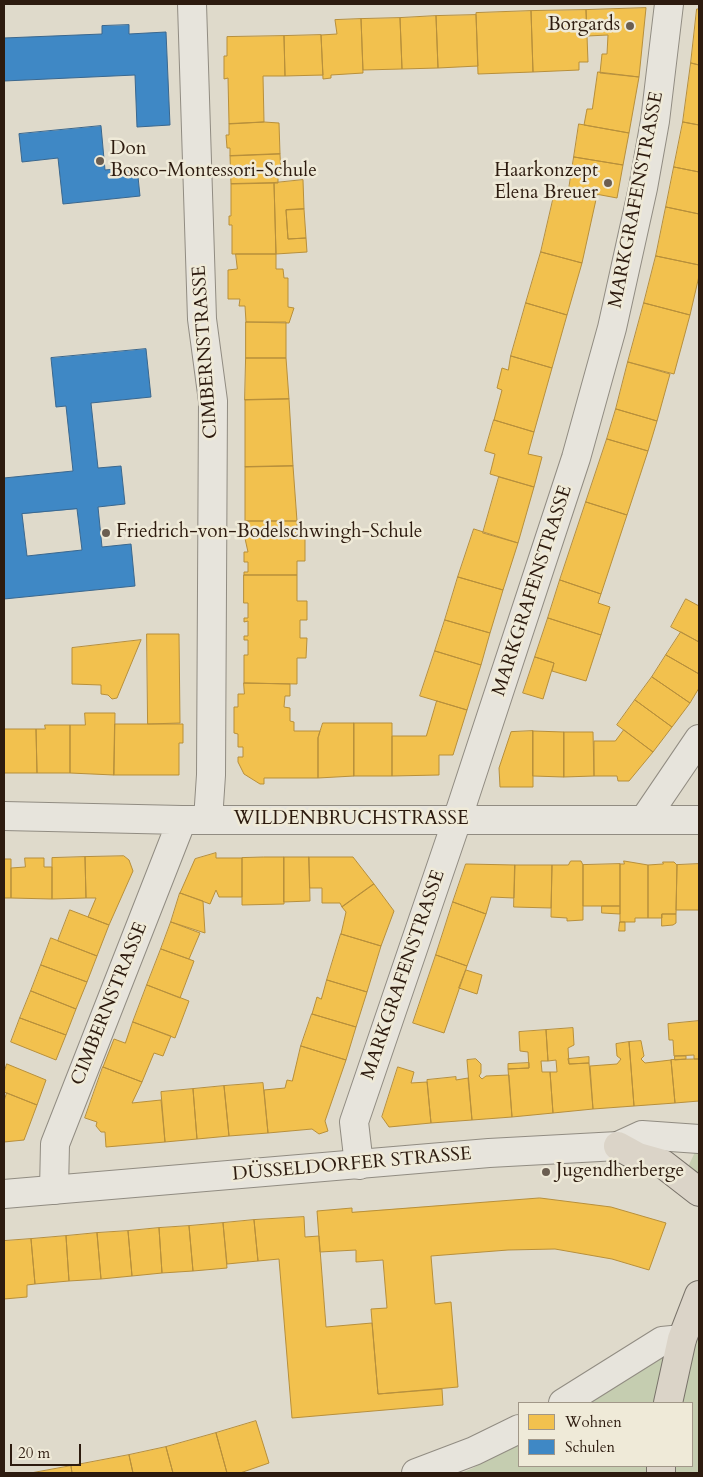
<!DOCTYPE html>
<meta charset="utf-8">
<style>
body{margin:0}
#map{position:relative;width:703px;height:1477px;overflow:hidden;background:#dfdacb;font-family:Cardo,serif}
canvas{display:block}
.frame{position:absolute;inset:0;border:5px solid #2d1b0f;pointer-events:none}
.legend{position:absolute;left:518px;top:1402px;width:175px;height:65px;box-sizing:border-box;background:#efead8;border:1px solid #a19788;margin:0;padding:6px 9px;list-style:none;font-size:15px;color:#2d1b0f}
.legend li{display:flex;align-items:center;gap:10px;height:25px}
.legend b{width:25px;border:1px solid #a19788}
.scale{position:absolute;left:10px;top:1444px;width:71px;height:22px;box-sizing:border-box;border:2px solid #2d1b0f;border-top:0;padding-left:6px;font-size:15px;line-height:18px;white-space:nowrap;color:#2d1b0f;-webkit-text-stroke:4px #efead8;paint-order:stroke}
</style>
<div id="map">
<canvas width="703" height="1477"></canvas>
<div class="frame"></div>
<ul class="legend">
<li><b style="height:14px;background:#f2c14e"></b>Wohnen</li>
<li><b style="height:14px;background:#3f88c5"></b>Schulen</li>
</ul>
<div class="scale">20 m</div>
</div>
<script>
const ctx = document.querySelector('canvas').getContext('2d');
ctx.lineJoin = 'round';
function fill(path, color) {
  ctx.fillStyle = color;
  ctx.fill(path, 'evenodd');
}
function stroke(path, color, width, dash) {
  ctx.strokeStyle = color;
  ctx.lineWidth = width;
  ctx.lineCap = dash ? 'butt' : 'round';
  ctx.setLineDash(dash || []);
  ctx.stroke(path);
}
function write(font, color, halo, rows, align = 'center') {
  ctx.font = font + ' Cardo,serif';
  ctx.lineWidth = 5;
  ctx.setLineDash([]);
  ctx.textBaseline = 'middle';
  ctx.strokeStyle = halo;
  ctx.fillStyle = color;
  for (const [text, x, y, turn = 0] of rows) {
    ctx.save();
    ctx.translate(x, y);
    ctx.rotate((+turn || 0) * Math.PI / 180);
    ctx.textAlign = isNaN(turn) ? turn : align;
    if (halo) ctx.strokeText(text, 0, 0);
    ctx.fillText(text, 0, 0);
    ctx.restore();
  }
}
const green = new Path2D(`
 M695 1152 699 1153V1179L688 1167Z
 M699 1331V1473H461L473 1468 519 1440V1466H692V1403H580Z`);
const homes = new Path2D(`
 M646 8 639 77 600 73 602 54H607L608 35 587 36 586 10Z
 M697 9H699V65L691 63Z
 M586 10 588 62H579V70L533 72 531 11Z
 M531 11 533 72 478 74 476 13Z
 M476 15 478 66 438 68 436 16Z
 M436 16 438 68 402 69 400 18Z
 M400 18 402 69 363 70 361 19Z
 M361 19 363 73 331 75V78L323 79 321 35 337 34 335 20Z
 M321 35 323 75 285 76 284 36Z
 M284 36 285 76H263L264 122 229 124 228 78 224 79V56H227V37Z
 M691 63 699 65V125L683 122Z
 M598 72 639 77 629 133 584 125 587 109H592Z
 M264 122 279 123 280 154 230 156V148H227L226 135H229V124Z
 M683 122 699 125V172L674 167Z
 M579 124 629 133 623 165 574 157Z
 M280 154 281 176 278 175V183L231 184 230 156Z
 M574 157 623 165 617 198 569 189Z
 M674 167 699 172V214L666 207Z
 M303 180 304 209 286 210 288 239 306 238 307 252 276 254 274 183Z
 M274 183 276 254H232V225H229V216H231V184Z
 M556 187 597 195 582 263 541 252Z
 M666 207 699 214V265L656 256Z
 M304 209 306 238 288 239 286 210Z
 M541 252 582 263 567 315 526 303Z
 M236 254H276V269H283L284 278H288V307L294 308 289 323 246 322 245 306H239L240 299H228V270L237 269Z
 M656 256 699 265V276L690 315 644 303Z
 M526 303 567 315 552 368 511 356Z
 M644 303 690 315 674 374 628 362Z
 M246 322H286V358H246Z
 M511 356 552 368 534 432 494 420 502 390 497 388 502 368 508 370Z
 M246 358H286L289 399 245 400Z
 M628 362 670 374 657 421 616 409Z
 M289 399 293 466 245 467V400Z
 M616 409 657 421 648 451 607 439Z
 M494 420 534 432 528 454 542 457 534 487 490 474 495 454 485 451Z
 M607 439 648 451 627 515 586 502Z
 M293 466 297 521H245V467Z
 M499 477 534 487 518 543 483 533Z
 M586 502 627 515 601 594 560 580Z
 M245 521H297V535H305V561H297V575H244V572H248V562H244V552H248L244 534H248L249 524H245Z
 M474 529 518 543 503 590 458 577Z
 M244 575H297V601H307V620H300V638H307L306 658H297V684L244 683V655H248V640H244V636H248V621L244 622V618H248V603H244Z
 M458 577 503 590 490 633 445 620Z
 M560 580 601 594 598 603 610 607 601 635 548 618Z
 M686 599 699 606V642L671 627Z
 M548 618 601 635 586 681 552 671 554 663 535 657Z
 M445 620 490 633 481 665 435 651Z
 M681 632 699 642V674L666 655Z
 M147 634H179L180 723 148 724Z
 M141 640 117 698 112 699 108 695 101 694V685L72 684V648Z
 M435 651 481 665 467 710 420 696Z
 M666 655 699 674V688L690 703 652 677Z
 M535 657 554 663 543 699 523 693Z
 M652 677 690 703 672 727 635 700Z
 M244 683 290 684V696H285L284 707 290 708V721L294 722V731H320L318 738V778H264V784H260L244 774 238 762V757H243V747H238V734L234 733V707H238V694H244Z
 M635 700 672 727 653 752 617 725Z
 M437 701 467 710 453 755H439V775L392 776V736H426Z
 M85 713H115L114 775 70 773V725H85Z
 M323 723H354V776L318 778V738Z
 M354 723H392V776H354Z
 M115 724H183V743H179V775H114Z
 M45 725H70V773H37L36 729H45Z
 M4 729H36L37 773H4Z
 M624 730 653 752 629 781H618L617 776H594V741H615Z
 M533 731 564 732V777L533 776Z
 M533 731V787H500L499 768 511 732Z
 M564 732H593L594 776 564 777Z
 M216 853V858H242V897H219L216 890 210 904 180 893 195 859Z
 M124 856 129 860 133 871 109 925 88 917 96 898H86L85 857Z
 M85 857 86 898 52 899V858Z
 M264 857H284V904L242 905V858Z
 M284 857H309L310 901 284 902Z
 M309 857H353L374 884 342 907 340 903H322V888H310Z
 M25 858H44V867H52V899L11 898V868L25 867Z
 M4 859H11V898H4Z
 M571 861H581L583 865V920L567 921V918L551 917 552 865H568Z
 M624 861 648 865V918H635V922H620V864H624Z
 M663 862H674L677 865 676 914H662V918H648V865L663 864Z
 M466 864 515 865 514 898 491 897 486 914 453 902Z
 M620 864V906H583V865Z
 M699 864V910H676L677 865Z
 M515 865H552L551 908 514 907Z
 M374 884 394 911 381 946 341 934 346 912 342 907Z
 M180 893 203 901 205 933 171 922Z
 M453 902 486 914 467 966 436 955Z
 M602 906H620V914L602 913Z
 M70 910 109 925 97 956 58 941Z
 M662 914H676V923L673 925 662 926Z
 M171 922 200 933 189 959 161 949Z
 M620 922H625V931H619Z
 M341 934 381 946 367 992 327 980Z
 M51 938 97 956 87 982 41 965Z
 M161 949 194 961 180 998 147 985Z
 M436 955 467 966 444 1033 413 1023Z
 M41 965 87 982 76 1009 31 991Z
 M466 970 482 975 477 994 459 988Z
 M327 980 367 992 356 1027 312 1014 317 997 321 999Z
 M147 985 189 1001 175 1038 133 1022Z
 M31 991 76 1009 66 1035 20 1018Z
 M312 1014 356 1027 346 1060 301 1046Z
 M20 1018 66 1035 56 1060 11 1042Z
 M699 1021V1059H694V1055L674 1056 673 1040H669L668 1024Z
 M133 1022 171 1036 163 1056 154 1053 142 1082 103 1067 114 1039 125 1043Z
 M573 1028 574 1045 568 1048 569 1064 589 1063 593 1109 553 1113 550 1072H557L556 1060 548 1061 546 1030Z
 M546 1030 548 1061H541L542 1072H550L553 1113 512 1117 508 1069 529 1068 528 1052 520 1051 519 1032Z
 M641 1041 644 1056 641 1059 645 1063 671 1060 675 1103 634 1106 629 1042Z
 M629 1042 634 1106 593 1109 590 1066 617 1064 621 1059 617 1056 616 1044Z
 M301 1046 346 1060 325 1121 328 1131 319 1134 312 1129 268 1133 264 1090 285 1088 287 1080 292 1081Z
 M675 1056H686V1059L675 1060Z
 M589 1057V1063L569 1064 568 1059Z
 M476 1059 481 1064V1073L479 1076 482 1079 486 1076 509 1075 512 1117 472 1120 467 1060Z
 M694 1059H699V1101L675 1103 671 1060Z
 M529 1063V1068L508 1069V1064Z
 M7 1064 46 1080 37 1105 4 1092V1073Z
 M103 1067 142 1082 132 1103 161 1100 165 1142 106 1147 105 1132H101L96 1126 97 1122 85 1118Z
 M398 1067 414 1072 411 1083 427 1082 431 1123 389 1127 382 1117Z
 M456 1077V1080L468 1078 472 1120 431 1123 427 1080Z
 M263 1083 268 1133 229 1136 224 1086Z
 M224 1086 229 1136 197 1139 193 1089Z
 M193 1089 197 1139 165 1142 161 1092Z
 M7 1093 37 1105 24 1140 4 1142V1101Z
 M540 1198 611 1207 666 1223 649 1270 612 1259 555 1249 508 1250 431 1256 435 1304 451 1302 458 1387 378 1394 371 1309 387 1308 383 1260 356 1262V1250L320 1252 317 1211 352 1208V1212Z
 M304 1217 305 1237 319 1236 326 1327 372 1323 378 1394 442 1389 443 1405 292 1418 279 1259 258 1261 254 1220Z
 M254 1220 258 1261 227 1264 223 1223Z
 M223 1223 227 1268 193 1271 189 1226Z
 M189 1226 193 1271 162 1273 159 1228Z
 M159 1228 162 1273 132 1276 128 1231Z
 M128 1231 132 1276 101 1279 97 1233Z
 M97 1233 101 1279 69 1281 66 1236Z
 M66 1236 69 1281 35 1284 31 1239Z
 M31 1239 35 1284 27 1285V1297L4 1299V1241Z
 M256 1421 269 1463 240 1473H227L216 1433Z
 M216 1433 227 1473H173L166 1447Z
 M166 1447 173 1473H133L129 1455Z
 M129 1455 133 1473H72L71 1466Z
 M71 1466 72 1473H31Z`);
const schools = new Path2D(`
 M129 25V34L166 32 170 125 137 127 135 75 4 81V38L102 34V26Z
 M101 126 105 170 137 167 140 196 63 204 58 158 22 162 19 134Z
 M146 349 151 397 91 403 98 468 121 466 125 504 98 507 102 547 131 544 135 586 4 599V478L73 471 66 406 56 407 51 358ZM77 509 82 550 27 556 22 514Z`);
const minor = new Path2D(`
 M192 4 202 319 213 401 211 775 208 820
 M4 816 182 820H699
 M644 820 699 739
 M359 1165 354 1122 457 820 576 458 612 328 643 188 655 121 669 4
 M54 1190 55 1144 182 820
 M563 1403 662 1341 682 1339
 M416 1473 474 1451 519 1429`);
const tertiary = new Path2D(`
 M4 1194 489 1153 618 1146 642 1135 699 1139`);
const trunk = new Path2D(`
 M618 1146 638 1157 663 1164 699 1192
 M668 1403 682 1339 699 1295
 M661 1473V1466`);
const markers = [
 [630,26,5,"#6b5e51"],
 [100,161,5,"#6b5e51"],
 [608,183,5,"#6b5e51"],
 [106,533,5,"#6b5e51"],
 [546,1172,5,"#6b5e51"]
];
const poiNames = [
 ["Borgards",620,26,"right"],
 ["Don",110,150],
 ["Bosco-Montessori-Schule",110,172],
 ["Haarkonzept",598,172,"right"],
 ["Elena Breuer",598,194,"right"],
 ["Friedrich-von-Bodelschwingh-Schule",116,533],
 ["Jugendherberge",556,1172]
];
const streetNames = [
 ["MARKGRAFENSTRASSE",637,200,-79],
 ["CIMBERNSTRASSE",206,352,-94],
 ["MARKGRAFENSTRASSE",533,591,-72],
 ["WILDENBRUCHSTRASSE",351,820],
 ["MARKGRAFENSTRASSE",404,975,-71],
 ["CIMBERNSTRASSE",110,1004,-68],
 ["DÜSSELDORFER STRASSE",352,1165,-5]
];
fill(green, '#c5cdb0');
fill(homes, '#f2c14e');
stroke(homes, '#b78f3b', 1);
fill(schools, '#3f88c5');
stroke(schools, '#3a678e', 1);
stroke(minor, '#918c82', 30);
stroke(tertiary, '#918c82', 30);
stroke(trunk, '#787269', 30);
stroke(minor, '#e7e4dc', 28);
stroke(tertiary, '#e7e4dc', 28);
stroke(trunk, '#dbd4c8', 28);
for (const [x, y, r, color] of markers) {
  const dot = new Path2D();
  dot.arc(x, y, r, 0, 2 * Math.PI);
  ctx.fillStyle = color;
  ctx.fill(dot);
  stroke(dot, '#efead8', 2);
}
write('19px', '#2d1b0f', '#efead8', poiNames, 'left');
write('19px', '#2d1b0f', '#efead8', streetNames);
</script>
